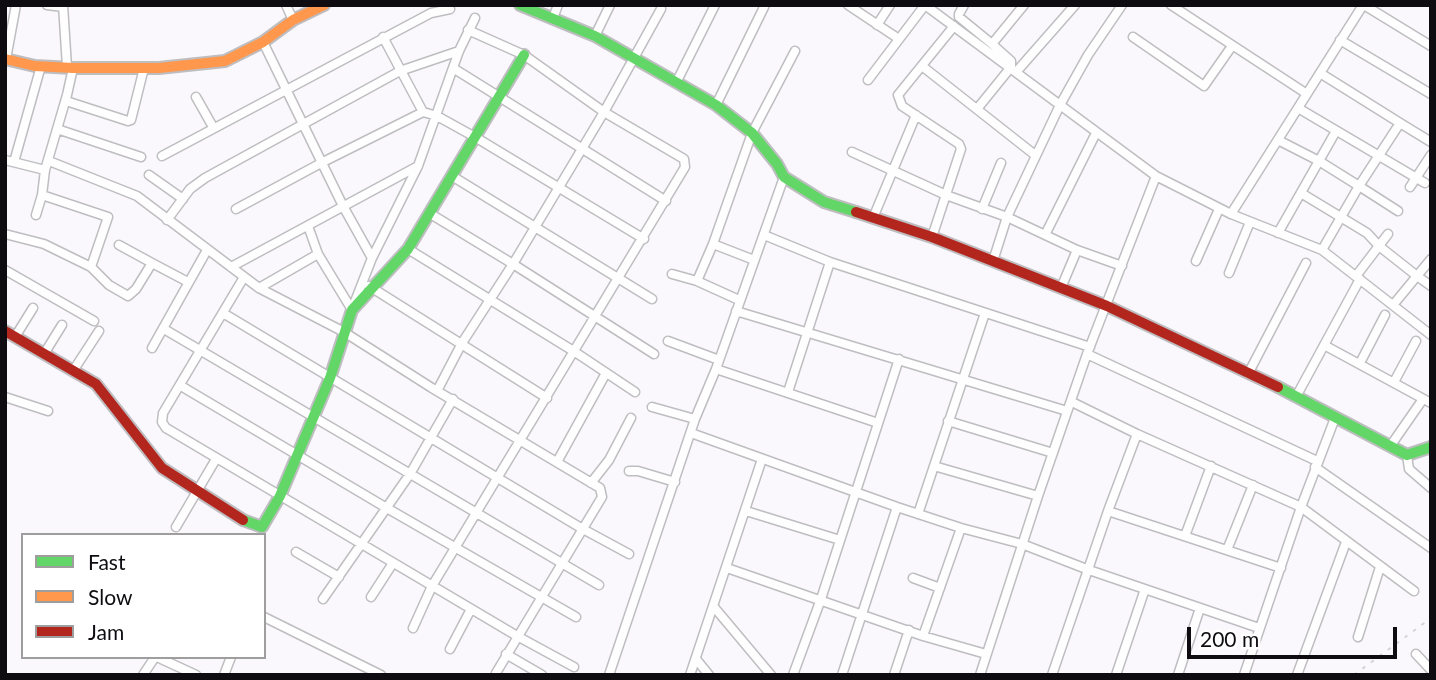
<!DOCTYPE html>
<html>
<head>
<meta charset="utf-8">
<style>
	body { margin:0 }
	#map { position:relative; width:1436px; height:680px; overflow:hidden; background:#faf8fd; font-family:Lato,sans-serif }
	canvas { display:block }
	.frame { position:absolute; inset:0; border:7px solid #0e0c10; pointer-events:none }
	.legend { position:absolute; left:21px; top:533px; width:245px; height:126px; box-sizing:border-box; background:#fff; border:2px solid #9f9e9f; margin:0; padding:9px 12px; list-style:none; font-size:21px; color:#0e0c10 }
	.legend li { display:flex; align-items:center; gap:14px; height:35px }
	.legend b { width:35px; border:2px solid #9f9e9f }
	.scale { position:absolute; left:1187px; top:627px; width:210px; height:32px; box-sizing:border-box; border:4px solid #0e0c10; border-top:0; padding-left:9px; font-size:21px; line-height:24px; white-space:nowrap; color:#0e0c10; -webkit-text-stroke:5px #fff; paint-order:stroke }
</style>
</head>
<body>
<div id="map">
<canvas width="1436" height="680"></canvas>
<div class="frame"></div>
<ul class="legend">
<li><b style="height:9px;background:#63d668"></b>Fast</li>
<li><b style="height:9px;background:#ff974d"></b>Slow</li>
<li><b style="height:9px;background:#b3261e"></b>Jam</li>
</ul>
<div class="scale">200 m</div>
</div>
<script>
const g = document.querySelector('canvas').getContext('2d');
g.lineJoin = 'round';
const toPath = rows => new Path2D(rows.map(r => 'M' + r).join(''));
function stroke(path, color, width, dash) { g.strokeStyle = color; g.lineWidth = width; g.lineCap = dash ? 'butt' : 'round'; g.setLineDash(dash || []); g.stroke(path); }
const street = toPath([
	[47,5,63,7],
	[63,5,67,67],
	[286,5,293,20],
	[848,5,899,39],
	[925,5,1060,105,1088,55,1122,5],
	[964,5,959,14,959,17,992,44],
	[1171,5,1307,94],
	[1364,5,1431,46],
	[553,18,558,5],
	[877,25,890,5],
	[595,36,610,5],
	[383,37,423,112],
	[1133,37,1204,86,1232,46],
	[1340,40,1431,94],
	[263,42,343,206,372,258],
	[6,59,16,5],
	[922,66,1035,155],
	[453,68,666,201],
	[1017,71,1075,5],
	[1320,73,1400,123],
	[868,80,925,5],
	[677,81,715,5],
	[196,97,213,127],
	[66,101,128,121,131,120,144,68],
	[716,105,765,5],
	[1298,108,1425,183],
	[977,109,1011,67,1011,61,992,44,1024,5],
	[57,129,141,157],
	[1278,140,1319,161,1359,186,1322,250],
	[852,152,946,195,1007,217,1077,250,1061,288],
	[162,156,431,13,450,9],
	[5,160,45,170],
	[49,161,137,196,259,288,344,332,432,388,600,488,602,497,496,673],
	[14,162,41,66],
	[149,175,183,199],
	[452,176,652,299],
	[1410,187,1431,155],
	[1301,193,1367,233,1379,246,1417,276,1431,259],
	[42,195,108,217,91,267],
	[236,209,323,162,423,112,437,116,475,137,644,239],
	[982,209,1001,163],
	[1398,211,1359,186,1400,123,1431,142],
	[429,213,513,264,654,354],
	[1231,214,1363,5],
	[36,215,42,195,45,170,67,95,73,68],
	[873,218,916,115],
	[167,220,190,189,205,178,400,71,459,51],
	[308,226,318,254,352,310],
	[1278,233,1336,131],
	[5,234,44,244,91,267,109,285,128,296,136,289,152,263,188,282],
	[764,235,830,262,1090,347],
	[1045,235,1096,133],
	[932,237,961,149,959,144,902,106,898,95,954,26],
	[713,244,754,260],
	[119,245,152,263],
	[408,249,575,352,635,392],
	[1077,250,1122,266],
	[993,261,1007,217,1060,105,1156,176,1231,214,1322,250,1431,335],
	[1196,261,1219,209],
	[231,267,418,166],
	[5,270,94,321],
	[1229,273,1250,222],
	[672,274,697,281,739,300],
	[1356,276,1388,234],
	[244,277,163,413,162,422,166,428,517,636,574,667],
	[697,281,713,244,752,133,795,51],
	[369,286,547,398],
	[259,288,318,254],
	[354,304,372,258,418,166,459,51,475,18],
	[1393,305,1417,276,1431,286],
	[736,311,1067,411],
	[223,313,581,528,629,554],
	[164,329,599,585],
	[15,337,33,308],
	[668,341,719,360],
	[1324,345,1431,403],
	[152,348,207,250],
	[44,354,62,325],
	[1087,354,1317,461],
	[1360,363,1385,315],
	[716,369,878,423],
	[73,371,99,331],
	[1248,374,1306,263],
	[1394,382,1416,341],
	[181,386,385,507,576,617],
	[437,391,462,343,513,264,604,112,661,9],
	[788,392,830,262],
	[1297,395,1360,279],
	[5,397,48,411],
	[1072,402,1137,434,1301,507,1414,591],
	[652,407,695,419],
	[948,421,1053,453],
	[691,433,897,507,961,528,1022,544,1089,570,1259,628],
	[1391,445,1423,399],
	[1407,455,1409,469,1431,488],
	[557,462,606,373],
	[934,466,1038,496],
	[1315,467,1431,548],
	[629,471,638,471,675,482],
	[591,483,609,460,631,418],
	[746,511,840,540],
	[1108,511,1281,568],
	[918,514,985,313],
	[176,527,216,459],
	[1185,536,1211,466],
	[1227,550,1253,485],
	[296,552,339,577],
	[727,568,923,636,986,654],
	[913,578,940,588],
	[371,597,393,563],
	[323,599,410,474,453,399],
	[714,607,771,675],
	[264,617,381,675],
	[413,628,432,586,685,167,684,159,604,112,524,55,468,30],
	[923,636,961,528],
	[1358,637,1380,567],
	[450,649,471,609],
	[506,654,542,675],
	[1416,654,1431,670],
	[157,657,196,675],
	[696,659,709,675],
	[143,675,155,657],
	[224,675,231,657],
	[609,675,695,419,716,369,784,177],
	[690,675,762,459],
	[793,675,821,599,899,359],
	[842,675,897,507],
	[894,675,909,630],
	[980,675,1038,496,1087,354,1156,176],
	[1052,675,1108,511,1137,434],
	[1116,675,1145,589],
	[1178,675,1200,608],
	[1244,675,1301,507,1335,418],
	[1297,675,1346,542]
]);
const fast = toPath([
	[520,5,595,36,716,105,752,133,777,164,784,177,824,202,856,212],
	[1278,387,1407,455,1431,447],
	[243,520,262,527,280,496,330,378,352,310,408,249,524,55]
]);
const slow = toPath([
	[5,59,35,66,73,68,159,68,225,61,263,42,293,20,324,5]
]);
const jam = toPath([
	[856,212,932,237,1107,306,1278,387],
	[5,331,96,384,162,468,243,520]
]);
const rail = toPath([
	[1354,675,1431,618]
]);
stroke(street, '#bebdc0', 11);
stroke(fast, '#bebdc0', 14);
stroke(slow, '#bebdc0', 14);
stroke(jam, '#bebdc0', 14);
stroke(street, '#fefeff', 8);
stroke(fast, '#63d668', 10);
stroke(slow, '#ff974d', 10);
stroke(jam, '#b3261e', 10);
stroke(rail, '#d3d3d3', 2, [3.5, 7]);
</script>
</body>
</html>
